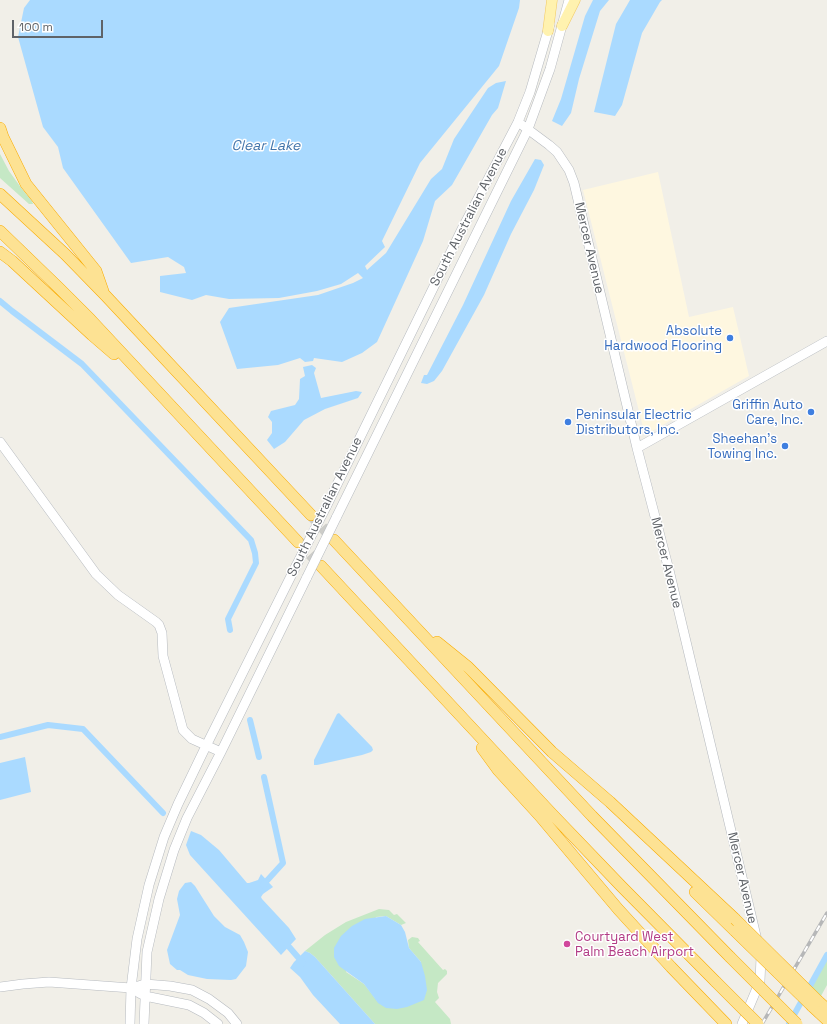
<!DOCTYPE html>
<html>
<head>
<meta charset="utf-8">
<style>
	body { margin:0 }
	#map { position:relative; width:827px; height:1024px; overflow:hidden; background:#f1efe8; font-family:"Space Grotesk",sans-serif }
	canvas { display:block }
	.scale { position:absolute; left:12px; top:20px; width:91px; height:18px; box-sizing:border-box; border:2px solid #5f6368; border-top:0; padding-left:5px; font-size:12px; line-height:14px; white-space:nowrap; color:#5f6368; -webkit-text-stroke:3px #fff; paint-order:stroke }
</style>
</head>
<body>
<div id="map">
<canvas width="827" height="1024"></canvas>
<div class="scale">100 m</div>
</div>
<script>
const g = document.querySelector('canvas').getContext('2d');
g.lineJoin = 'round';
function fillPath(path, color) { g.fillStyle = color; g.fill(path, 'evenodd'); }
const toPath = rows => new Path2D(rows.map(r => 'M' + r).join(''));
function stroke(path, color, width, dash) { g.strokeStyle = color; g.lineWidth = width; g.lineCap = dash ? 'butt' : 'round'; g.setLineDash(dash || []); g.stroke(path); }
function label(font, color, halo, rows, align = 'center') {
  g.font = font + ' "Space Grotesk",sans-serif'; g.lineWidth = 3; g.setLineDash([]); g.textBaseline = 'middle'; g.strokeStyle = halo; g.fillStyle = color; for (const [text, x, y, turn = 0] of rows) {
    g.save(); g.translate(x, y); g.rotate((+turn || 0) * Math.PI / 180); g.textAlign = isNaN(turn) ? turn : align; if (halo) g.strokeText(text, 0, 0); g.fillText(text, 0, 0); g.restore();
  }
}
const commercial = toPath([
	[658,172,689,317,733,307,749,376,645,435,583,190]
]);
const green = toPath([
	[0,154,9,171,22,189,32,201,33,204,29,204,0,178],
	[379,909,389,910,394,915,397,914,406,923,401,925,386,916,376,917,346,972,364,984,379,1003,421,962,409,948,408,940,412,937,418,938,420,941,418,942,443,970,445,969,447,971,447,974,438,983,437,992,439,998,435,1002,450,1019,451,1024,375,1024,315,957,310,953,305,951,325,935,346,922],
	[827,960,827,985,821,996,811,987]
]);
const water = toPath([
	[30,0,520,0,519,8,499,66,420,163,382,241,385,247,365,266,367,270,386,253,431,179,442,169,454,139,488,88,496,83,506,81,498,108,492,115,452,185,435,201,423,241,377,342,362,353,342,362,314,358,313,361,305,362,300,358,278,365,237,369,220,322,229,308,318,295,353,283,363,278,358,273,341,284,317,291,279,298,229,299,206,295,192,300,160,292,160,276,186,273,184,267,168,257,131,263,63,168,58,147,43,127,18,37,24,8],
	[593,0,609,0,600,11,579,79,571,113,562,126,552,121,561,99,585,16],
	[630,0,662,0,660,2,642,33,622,105,615,116,594,112,616,24],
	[535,159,541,160,544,165,534,190,511,234,484,295,442,371,434,381,427,384,421,383,424,375,427,375,463,305,511,201],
	[312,365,316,368,314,373,321,398,356,391,362,392,358,398,325,409,304,420,285,442,274,449,267,440,272,433,272,422,268,417,271,411,295,405,299,399,300,379,305,376,303,367],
	[339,713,372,747,373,750,371,752,362,755,317,765,314,765,314,760,337,714],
	[25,757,31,792,0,800,0,763],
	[191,831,201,835,219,850,247,883,249,883,258,880,261,874,273,887,263,894,261,897,262,899,289,928,296,939,281,955,190,855,186,845],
	[191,882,195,886,214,916,225,927,240,935,244,942,248,952,246,966,236,979,231,980,207,979,188,975,180,970,177,970,170,964,167,950,180,915,177,899,179,891,185,883],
	[386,916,401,925,405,932,409,948,421,962,425,976,427,990,424,1000,407,1007,397,1009,386,1008,378,1003,364,984,339,966,334,957,334,948,341,936,352,926,365,919],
	[305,951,310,953,315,957,375,1024,340,1024,313,995,300,977,290,968,294,962]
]);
const canal = toPath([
	[0,301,12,311,82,364,251,540,255,553,256,563,228,619,230,630],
	[250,720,259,757],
	[0,737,48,725,83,729,163,813],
	[263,885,283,863,264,777],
	[284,941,303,963],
	[789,1024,827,955]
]);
const highwayTunnel = toPath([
	[311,515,334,540],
	[299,542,321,566]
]);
const secondary = toPath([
	[518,122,549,145,557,152,569,170,574,183,637,448,669,570,761,957,760,981,742,1024],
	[0,442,96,574,118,595,156,622,159,625,162,633,163,656,183,730,192,739,221,752],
	[637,448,827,341],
	[326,507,463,227,518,122,530,92,550,24],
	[336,518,528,129,550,69,569,0],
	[0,987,23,984,49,982,131,988,145,984,170,986,192,990,209,999,228,1013,237,1024],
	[139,993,145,996,189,1005,204,1013,218,1024],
	[130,1024,131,988,137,939,149,885,164,837,178,804,206,746,296,566],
	[144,1024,147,952,159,899,174,850,187,818,221,752,307,577]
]);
const primary = toPath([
	[562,26,575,0],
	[548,31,552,0]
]);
const highway = toPath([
	[0,128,3,137,26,184,96,271,103,291],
	[0,194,65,254,105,295,311,515],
	[0,231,58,287,90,319,298,542],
	[0,252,12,261,92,335,114,354],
	[334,540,592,816,730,957],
	[321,566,552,814,622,887,716,982],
	[437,642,468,667,552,752,610,802,735,919],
	[482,748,498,770,539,815,618,909,671,967,726,1024],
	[695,892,735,931],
	[818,1001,827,1009],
	[812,1006,827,1020]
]);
const rail = toPath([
	[762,1024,827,913]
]);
const secondaryBridge = toPath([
	[296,566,326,507],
	[307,577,336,518]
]);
const highwayBridge = toPath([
	[735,919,818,1001],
	[735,931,812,1006],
	[730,957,797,1024],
	[716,982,758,1024]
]);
const markers = [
	[730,338,4,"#3f7fe0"],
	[811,412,4,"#3f7fe0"],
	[568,422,4,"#3f7fe0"],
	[785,446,4,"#3f7fe0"],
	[567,944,4,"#d1479c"]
];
const streetNames = [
	["South Australian Avenue",469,217,-63],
	["Mercer Avenue",589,248,77],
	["South Australian Avenue",325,507,-64],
	["Mercer Avenue",666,563,76],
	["Mercer Avenue",742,878,77]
];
const shopNames = [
	["Absolute",722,331],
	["Hardwood Flooring",722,346],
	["Griffin Auto",803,405],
	["Care, Inc.",803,420],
	["Peninsular Electric",576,415,"left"],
	["Distributors, Inc.",576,430,"left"],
	["Sheehan's",777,439],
	["Towing Inc.",777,454]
];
const hotelNames = [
	["Courtyard West",575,937],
	["Palm Beach Airport",575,952]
];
const waterNames = [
	["Clear Lake",266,146]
];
fillPath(commercial, '#fef7e0');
fillPath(green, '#c5e8c5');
fillPath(water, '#aadaff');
stroke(canal, '#aadaff', 6);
stroke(highwayTunnel, '#ccccc8', 11, [11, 5.5]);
stroke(secondary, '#b6babf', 10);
stroke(primary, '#f2c960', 11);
stroke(highway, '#f9ab00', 12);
stroke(secondary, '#fff', 9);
stroke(primary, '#fff2af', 10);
stroke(highway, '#fde293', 11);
stroke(rail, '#b6b7b8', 3.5);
stroke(rail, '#fff', 2, [6]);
stroke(secondaryBridge, '#b6babf', 10, []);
stroke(highwayBridge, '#f9ab00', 12, []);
stroke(secondaryBridge, '#fff', 9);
stroke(highwayBridge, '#fde293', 11);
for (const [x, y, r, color] of markers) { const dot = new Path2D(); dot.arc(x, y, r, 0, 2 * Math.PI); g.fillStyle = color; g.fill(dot); stroke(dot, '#fff', 1.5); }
label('13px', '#5f6368', '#fff', streetNames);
label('13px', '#366cbe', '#fff', shopNames, 'right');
label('13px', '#b23c85', '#fff', hotelNames, 'left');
label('italic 14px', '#4174aa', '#fff', waterNames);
</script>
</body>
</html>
